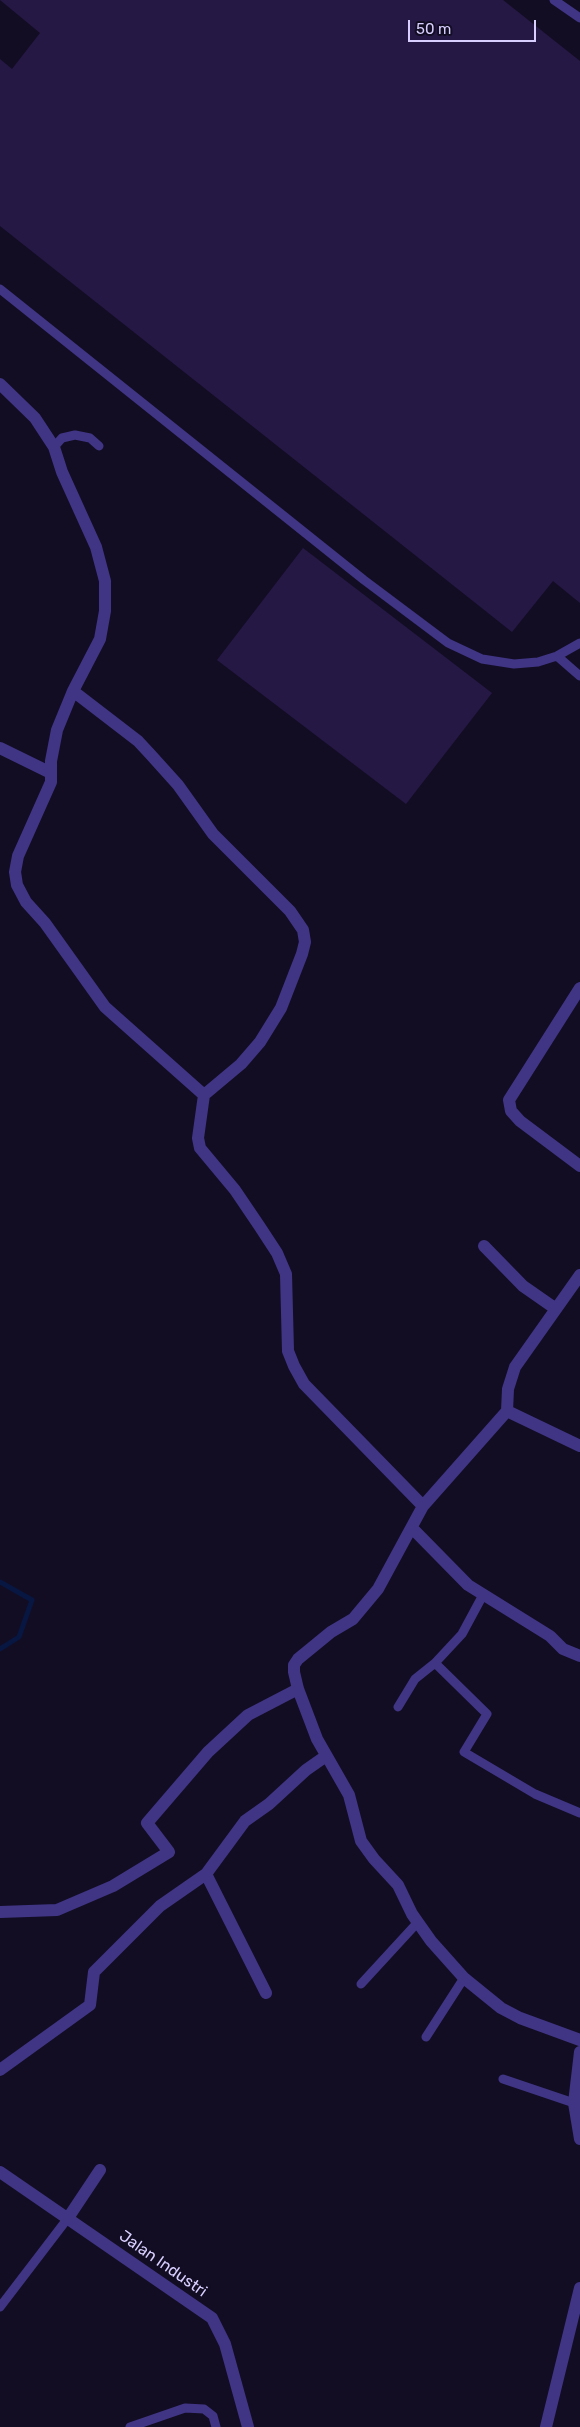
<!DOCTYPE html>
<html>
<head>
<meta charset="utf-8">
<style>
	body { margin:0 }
	#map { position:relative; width:580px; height:2427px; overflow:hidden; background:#130d24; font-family:Rubik,sans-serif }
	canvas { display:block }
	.scale { position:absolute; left:408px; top:20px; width:128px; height:22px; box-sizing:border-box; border:2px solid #d9cfff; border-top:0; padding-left:6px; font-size:15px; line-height:18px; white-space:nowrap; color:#d9cfff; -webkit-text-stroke:4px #130d24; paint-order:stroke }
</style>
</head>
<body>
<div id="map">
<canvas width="580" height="2427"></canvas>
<div class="scale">50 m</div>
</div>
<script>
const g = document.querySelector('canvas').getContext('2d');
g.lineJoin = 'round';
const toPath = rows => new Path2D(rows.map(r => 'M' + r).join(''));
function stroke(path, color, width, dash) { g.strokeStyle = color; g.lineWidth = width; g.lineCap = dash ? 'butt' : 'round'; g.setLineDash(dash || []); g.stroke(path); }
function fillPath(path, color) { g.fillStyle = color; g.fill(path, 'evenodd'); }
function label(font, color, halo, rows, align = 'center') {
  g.font = font + ' Rubik,sans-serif'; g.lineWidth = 5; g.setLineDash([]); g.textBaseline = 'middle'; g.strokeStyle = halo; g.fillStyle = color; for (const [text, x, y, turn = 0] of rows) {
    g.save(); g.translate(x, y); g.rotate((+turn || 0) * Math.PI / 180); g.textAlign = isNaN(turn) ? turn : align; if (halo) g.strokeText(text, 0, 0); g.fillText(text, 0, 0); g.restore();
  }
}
const stream = toPath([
	[0,1582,32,1600,19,1637,0,1649]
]);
const building = toPath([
	[0,0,503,0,580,61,580,603,553,581,512,632,0,226,0,59,12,69,40,33],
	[303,548,492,693,406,804,217,660]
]);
const lane = toPath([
	[554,0,580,18],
	[0,289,364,580,448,643,482,659,514,664,538,662,557,656,580,643],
	[54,447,62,438,75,435,90,438,99,446],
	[557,656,580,676],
	[435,1663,487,1714,464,1752,535,1794,580,1813],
	[398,1707,415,1679,435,1663,462,1634,483,1595],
	[361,1984,418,1922],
	[426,2037,464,1978],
	[503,2079,574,2103],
	[0,2307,68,2218],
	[130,2427,185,2408,204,2409,213,2416,216,2427]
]);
const street = toPath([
	[0,384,35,418,54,447,62,472,96,547,105,581,105,611,100,639,73,691,57,730,51,761,51,782,18,856,15,872,17,885,26,902,45,923,105,1007,204,1095,198,1138,200,1148,235,1190,260,1227,277,1253,286,1274,288,1351,294,1366,304,1384,423,1506],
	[73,691,138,741,151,755,178,785,213,834,290,911,303,930,305,942,302,954,281,1008,260,1042,241,1064,204,1095],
	[0,748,51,773],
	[580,988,509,1100,511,1111,520,1121,580,1166],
	[484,1246,523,1286,556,1309],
	[507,1411,508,1389,515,1367,580,1275],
	[580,1446,507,1411,423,1506,378,1589,353,1619,331,1632,298,1659,294,1665,294,1672,298,1689,317,1739,349,1795,361,1841,374,1859,398,1885,412,1914,431,1941,464,1978,501,2008,520,2018,580,2040],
	[412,1528,468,1585,550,1636,563,1649,580,1656],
	[206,1874,245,1821,269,1804,306,1770,326,1756],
	[0,1912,57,1910,113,1886,169,1852,147,1823,208,1752,248,1715,298,1689],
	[580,2052,574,2103,580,2139],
	[0,2070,90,2005,94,1972,160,1906,206,1874,266,1993],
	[0,2172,212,2318,225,2344,248,2427],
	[68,2218,100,2170],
	[546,2427,580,2288]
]);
const streetNames = [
	["Jalan Industri",163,2264,35]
];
stroke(stream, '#071742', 5);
fillPath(building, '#251845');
stroke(lane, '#403585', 9);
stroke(street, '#403585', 12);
label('16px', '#d9cfff', '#130d24', streetNames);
</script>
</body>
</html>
